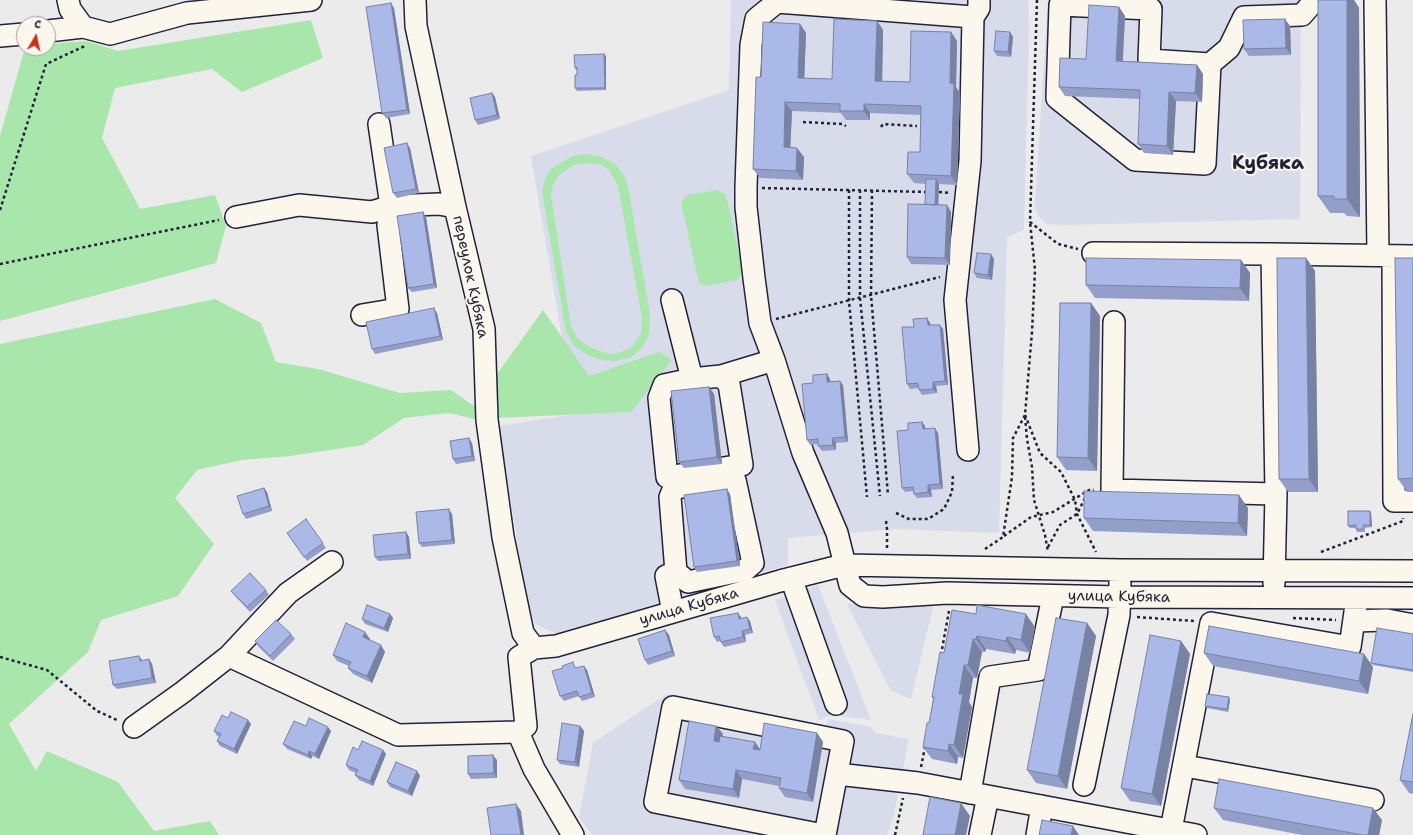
<!DOCTYPE html>
<html>
<head>
<meta charset="utf-8">
<style>
	body { margin:0 }
	#map { position:relative; width:1413px; height:835px; overflow:hidden; background:#ebebeb; font-family:"Shantell Sans",sans-serif }
	canvas { display:block }
	.north { position:absolute; left:16px; top:16px; width:40px; height:40px; box-sizing:border-box; background:#fbf7ec; border:1px solid #a4a2a5; border-radius:50%; rotate:9deg; font-size:11px; font-weight:700; line-height:16px; text-align:center; color:#22223b }
	.north::after { content:''; display:block; margin:auto; width:14px; height:18px; background:#c8321e; clip-path:polygon(50% 0,100% 100%,50% 72%,0 100%) }
</style>
</head>
<body>
<div id="map">
<canvas width="1413" height="835"></canvas>
<div class="north">С</div>
</div>
<script>
const g = document.querySelector('canvas').getContext('2d');
g.lineJoin = 'round';
function fillPath(path, color) { g.fillStyle = color; g.fill(path, 'evenodd'); }
const toPath = rows => new Path2D(rows.map(r => 'M' + r).join(''));
function stroke(path, color, width, dash) { g.strokeStyle = color; g.lineWidth = width; g.lineCap = dash ? 'butt' : 'round'; g.setLineDash(dash || []); g.stroke(path); }
function label(font, color, halo, rows, align = 'center') {
  g.font = font + ' "Shantell Sans",sans-serif'; g.lineWidth = 4; g.setLineDash([]); g.textBaseline = 'middle'; g.strokeStyle = halo; g.fillStyle = color; for (const [text, x, y, turn = 0] of rows) {
    g.save(); g.translate(x, y); g.rotate((+turn || 0) * Math.PI / 180); g.textAlign = isNaN(turn) ? turn : align; if (halo) g.strokeText(text, 0, 0); g.fillText(text, 0, 0); g.restore();
  }
}
const built = toPath([
	[731,0,1028,0,1029,30,1024,230,1007,237,999,533,895,529,788,538,788,565,557,634,535,624,527,602,499,426,575,414,531,156,729,90],
	[1048,0,1301,0,1300,219,1065,225,1046,224,1036,212,1035,201],
	[818,585,871,720,832,715,819,720,775,600],
	[934,603,911,699,891,691,847,604,891,606],
	[667,694,827,726,828,719,871,727,876,733,909,739,894,814,887,835,592,835,579,817,593,743]
]);
const green = toPath([
	[311,20,323,58,242,92,212,69,115,88,102,138,140,209,215,195,226,226,216,263,0,321,0,136,25,48,48,48,48,44,86,41,118,51],
	[585,154,600,156,615,164,624,175,628,186,650,315,649,334,642,348,630,358,615,361,601,360,588,355,574,346,566,332,542,192,545,179,552,168,573,156],
	[586,163,600,164,609,170,618,186,642,318,641,334,631,348,616,354,605,353,590,347,578,339,571,326,551,195,553,185,559,175,567,169,575,165],
	[718,190,726,195,743,271,737,280,706,286,699,283,681,203,686,195],
	[215,299,261,323,276,362,318,369,400,393,451,390,474,406,543,310,589,376,659,352,672,360,631,412,474,419,449,413,404,418,363,445,290,456,242,460,197,470,175,498,214,544,178,596,101,620,88,652,9,724,36,771,47,751,118,782,154,831,210,821,219,835,0,835,0,344]
]);
const path = toPath([
	[1037,0,1030,222,1058,244,1078,249],
	[803,122,842,124,846,126],
	[881,127,883,124,917,126],
	[762,188,927,192],
	[849,190,849,301,867,497],
	[860,190,860,298,880,496],
	[872,190,871,295,888,495],
	[939,192,950,193],
	[0,210,46,64,85,46],
	[0,264,219,220],
	[776,319,940,277],
	[1025,415,1040,453,1061,472,1075,500,1077,514,1096,552],
	[1025,417,1027,439,1032,467,1034,500,1045,535,1048,552],
	[896,513,909,519,928,519,944,509,952,492,953,474],
	[886,521,887,529,887,549],
	[1004,536,1031,517,1053,512,1089,490,1094,490],
	[1048,547,1060,525,1077,514,1085,498],
	[985,549,1003,537,1012,477,1013,438,1025,415,1032,332,1035,270,1030,222],
	[1321,552,1403,521,1403,518],
	[1137,617,1194,621],
	[1293,618,1336,620],
	[941,655,949,611],
	[0,657,47,670,97,711,119,721],
	[921,767,925,747],
	[895,835,903,798]
]);
const minor = toPath([
	[68,0,70,9,83,27,110,34,187,13,311,0],
	[415,0,416,26,455,207,484,329,487,420,503,537,523,633,534,648],
	[1375,0,1378,255],
	[973,17,979,8,979,0],
	[48,31,83,27],
	[0,36,24,34],
	[1210,64,1205,164,1135,160,1057,98,1060,5,1151,9,1149,60,1210,64,1229,48,1244,17,1302,15,1315,0],
	[236,217,299,205,372,212,391,206,439,204,455,207],
	[1093,253,1272,254,1276,494,1274,584],
	[1272,254,1413,256],
	[1393,256,1394,501,1413,501],
	[672,300,692,379,721,376,774,360],
	[362,315,398,309,388,225,391,206,379,124],
	[1114,322,1112,490,1276,494],
	[692,379,664,385,659,398,667,477,742,465,729,384,721,376],
	[968,450,955,300,970,161,973,17,777,2,756,19,751,45,746,187,746,207,754,278,760,323,774,360,803,453,837,533,850,585,864,596,883,597,947,593,1119,597,1413,598],
	[735,480,753,563,745,570,688,582,676,572,670,497,674,488,735,480],
	[332,562,288,593,229,656,398,735,518,732],
	[791,578,836,704],
	[673,612,666,576,676,572],
	[1354,621,1387,620,1413,625],
	[134,727,183,692,229,656],
	[1185,766,1373,800],
	[837,774,918,783,1196,835],
	[1084,785,1119,615,1120,583],
	[970,793,990,677,1038,670,1053,596],
	[1171,830,1211,623,1350,647,1357,598],
	[573,835,534,769,518,732,526,726,519,657,534,648,556,646,780,581,844,565,1121,570,1413,571],
	[823,835,655,802,673,707,843,741,825,835],
	[980,835,988,796],
	[1037,835,1042,806]
]);
const wall = toPath([
	[1318,0,1354,0,1359,8,1360,217,1347,216,1344,213,1330,213,1318,196],
	[1119,7,1125,16,1123,61,1197,65,1203,74,1202,102,1176,101,1173,155,1144,153,1138,144,1140,99,1065,96,1059,87,1086,59],
	[394,8,410,114,386,118,382,113],
	[877,21,883,30,882,81,910,82,951,32,957,41,956,87,960,93,957,185,939,184,938,205,947,205,951,212,950,265,911,264,907,257,925,204,926,184,914,183,907,174,920,152,921,115,870,113,870,120,846,120,841,113,792,111,790,148,804,157,803,180,760,178,753,169,761,77,800,24,806,33,804,79,832,79],
	[1290,26,1291,55,1249,56,1244,49],
	[1010,32,1013,37,1011,57,997,56,994,51],
	[606,56,606,90,577,91,575,88,577,75,577,70,576,70,575,68],
	[492,93,495,97,500,119,478,125,475,120],
	[410,148,419,193,397,198,393,193],
	[423,212,426,217,437,288,412,292,408,288],
	[1306,258,1315,271,1318,492,1288,492,1279,479],
	[1413,258,1413,492,1407,492,1398,479],
	[994,259,992,280,977,278,974,273],
	[1241,260,1250,273,1249,301,1095,298,1086,285],
	[1091,303,1100,316,1097,471,1066,470,1057,457],
	[437,313,443,340,375,354,372,349],
	[930,323,931,325,943,329,948,385,936,386,937,393,922,395,919,390,919,388,910,389,907,384,914,327],
	[827,374,830,379,830,382,843,385,848,442,836,443,836,450,822,451,818,446,818,444,810,445,807,440,813,383],
	[709,387,714,394,722,464,684,468,679,462],
	[922,422,925,426,925,429,938,433,943,489,931,490,932,497,917,498,914,494,913,491,905,492,902,488,908,430],
	[472,443,475,461,456,464,453,459],
	[264,488,267,492,272,511,246,519,243,514],
	[730,494,740,566,697,572,694,567],
	[1248,508,1247,536,1093,531,1084,518],
	[1370,511,1371,513,1372,527,1365,528,1365,532,1357,532,1356,529,1356,528,1350,528,1348,526],
	[452,514,455,544,422,547,419,543],
	[306,519,326,548,307,561,287,533],
	[406,532,409,537,411,559,378,561,375,557],
	[266,590,269,595,250,612,234,595,231,591],
	[952,610,1035,627,1030,653,1016,650,1015,654,986,649,985,652,982,652,977,678,973,678,969,702,972,707,963,758,958,757,957,764,932,759,923,747,929,723,933,699,932,697,944,653],
	[390,614,393,618,388,632,365,624,362,619],
	[741,617,741,618,750,621,753,633,745,635,746,642,724,647,720,641,717,642,714,637],
	[1087,623,1096,636,1067,789,1036,783,1027,770],
	[665,630,669,635,675,656,648,665,645,660],
	[291,634,295,639,273,661,258,646,255,641],
	[1413,634,1413,672,1373,665,1371,663],
	[370,639,370,640,385,652,372,683,353,674,348,668,349,666,337,661,333,655],
	[1181,641,1190,654,1161,806,1130,801,1121,788],
	[1204,653,1364,654,1373,667,1368,694,1213,666],
	[149,659,152,664,156,683,117,689,113,685,142,661],
	[584,666,587,670,595,697,582,701,579,696,564,701,560,696,576,667,576,668],
	[1229,697,1230,700,1228,712,1207,708,1205,706],
	[1413,714,1413,794,1409,793,1400,780],
	[228,718,251,724,237,754,220,746,217,741,220,737,217,736,214,731],
	[306,726,331,731,319,759,312,756,311,759,287,749,283,744],
	[580,726,584,731,579,767,560,764,557,760],
	[716,726,723,734,722,736,755,742,760,749,817,733,823,742,813,802,785,797,779,788,779,786,742,779,739,798,685,789,679,780],
	[358,750,383,750,386,754,373,786,359,780,355,775,356,773,349,770,346,765],
	[497,760,497,778,471,779,468,774],
	[417,771,420,776,412,796,390,787,387,782],
	[1214,808,1382,820,1379,835,1302,835,1223,820]
]);
const shadedWall = toPath([
	[1347,0,1354,0,1359,8,1360,217,1347,199],
	[391,3,394,8,410,114,407,110],
	[1119,7,1125,16,1122,70,1116,61],
	[1285,19,1290,26,1291,55,1286,48],
	[877,21,883,30,882,90,875,81],
	[800,24,806,33,804,87,798,78],
	[951,32,957,41,956,87,960,93,957,185,951,176,950,83],
	[1010,32,1013,37,1011,57,1008,52],
	[604,54,606,56,606,90,605,88],
	[1197,65,1203,74,1202,102,1195,93],
	[1169,92,1176,101,1173,155,1167,146],
	[492,93,495,97,500,119,497,115],
	[785,102,792,111,790,156,784,147],
	[864,104,870,113,870,120,864,111],
	[407,143,410,148,419,193,416,189],
	[797,148,804,157,803,180,796,171],
	[936,179,939,184,938,212,935,207],
	[947,205,951,212,950,265,945,258],
	[423,212,426,217,437,288,434,284],
	[991,254,994,259,992,280,988,275],
	[1306,258,1315,271,1318,492,1309,479],
	[1241,260,1250,273,1249,301,1240,288],
	[1091,303,1100,316,1097,471,1088,458],
	[434,308,437,313,443,340,440,336],
	[927,318,930,323,931,330,928,325],
	[940,325,943,329,948,385,945,381],
	[827,374,830,379,831,387,827,382],
	[840,381,843,385,848,442,845,437],
	[933,382,936,386,937,393,933,389],
	[709,387,714,394,722,464,717,457],
	[922,422,925,426,926,434,923,429],
	[935,428,938,433,943,489,940,484],
	[469,438,472,443,475,461,472,456],
	[832,438,836,443,836,450,833,445],
	[928,485,931,490,932,497,928,492],
	[264,488,267,492,272,511,269,506],
	[727,489,730,494,740,566,737,561],
	[1239,495,1248,508,1247,536,1238,523],
	[449,509,452,514,455,544,452,540],
	[1370,511,1371,513,1372,527,1370,525],
	[406,532,409,537,411,559,408,554],
	[738,613,741,617,742,623,739,619],
	[390,614,393,618,388,632,384,628],
	[1026,614,1035,627,1030,653,1021,640],
	[747,617,750,621,753,633,750,629],
	[1087,623,1096,636,1067,789,1058,776],
	[665,630,669,635,675,656,672,651],
	[742,631,745,635,746,642,743,637],
	[365,632,370,639,368,644,363,637],
	[977,636,986,649,985,652,976,639],
	[1007,637,1016,650,1015,654,1006,641],
	[973,639,982,652,977,678,968,665],
	[1181,641,1190,654,1161,806,1152,794],
	[381,645,385,652,372,683,367,676],
	[1364,654,1373,667,1368,694,1359,681],
	[139,656,142,660,143,666,140,661],
	[149,659,152,664,156,683,152,678],
	[964,665,973,678,969,702,972,707,963,758,954,745,959,694],
	[584,666,587,670,595,697,592,693],
	[1229,697,1230,700,1228,712,1227,709],
	[248,720,251,724,237,754,234,749],
	[580,726,584,731,579,767,575,762],
	[716,726,723,734,720,750,714,741],
	[328,727,331,731,319,759,315,754],
	[817,733,823,742,813,802,807,793],
	[755,742,761,751,753,749],
	[949,744,958,757,957,764,948,751],
	[383,750,386,754,373,786,370,781],
	[309,751,312,756,311,759,308,755],
	[493,755,497,760,497,778,494,773],
	[736,770,742,779,739,798,733,789],
	[417,771,420,776,412,796,408,791],
	[961,803,970,816,966,835,955,835],
	[516,804,521,811,524,835,521,835],
	[1373,808,1382,820,1379,835,1368,835],
	[1073,826,1079,835,1071,835]
]);
const building = toPath([
	[1318,0,1347,0,1347,199,1334,199,1334,196,1318,196,1318,0],
	[391,3,407,110,382,113,366,7,391,3],
	[1089,5,1119,7,1116,61,1197,65,1195,93,1169,92,1167,146,1138,144,1140,90,1059,87,1060,58,1086,59,1089,5],
	[834,19,877,21,875,81,910,82,911,31,951,32,950,83,954,84,951,176,907,174,908,152,920,152,921,106,864,104,864,111,840,111,840,104,785,102,784,147,797,148,796,171,753,169,756,77,761,77,763,22,800,24,798,78,832,79,834,19],
	[1285,19,1286,48,1244,49,1243,20,1285,19],
	[996,31,1010,32,1008,52,994,51,996,31],
	[604,54,605,88,575,88,575,75,577,75,577,67,575,68,574,55,604,54],
	[492,93,497,115,475,120,470,98,492,93],
	[407,143,416,189,393,193,384,148,407,143],
	[926,179,936,179,935,205,925,204,926,179],
	[908,204,947,205,945,258,907,257,908,204],
	[423,212,434,284,408,288,397,216,423,212],
	[977,253,991,254,988,275,974,273,977,253],
	[1086,258,1241,260,1240,288,1086,285,1086,258],
	[1277,258,1306,258,1309,479,1279,479,1277,258],
	[1395,258,1413,258,1413,478,1398,479,1395,258],
	[1060,303,1091,303,1088,458,1057,457,1060,303],
	[434,308,440,336,372,349,366,322,434,308],
	[927,318,928,325,940,325,945,381,933,382,933,389,919,390,918,383,907,384,902,327,914,327,913,319,927,318],
	[827,374,827,382,840,381,845,437,832,438,833,445,818,446,818,439,807,440,802,384,813,383,813,375,827,374],
	[709,387,717,457,679,462,671,391,709,387],
	[922,422,923,429,935,428,940,484,928,485,928,492,914,494,913,487,902,488,897,431,908,430,908,423,922,422],
	[469,438,472,456,453,459,450,441,469,438],
	[264,488,269,506,243,514,237,496,264,488],
	[727,489,737,561,694,567,684,495,727,489],
	[1084,491,1239,495,1238,523,1084,518,1084,491],
	[449,509,452,540,419,543,416,512,449,509],
	[1348,511,1370,511,1370,525,1363,525,1363,529,1356,529,1356,525,1348,526,1348,511],
	[306,519,323,543,304,557,287,533,306,519],
	[406,532,408,554,375,557,373,535,406,532],
	[250,573,266,590,247,607,231,591,250,573],
	[367,605,390,614,384,628,362,619,367,605],
	[977,605,1026,614,1021,640,1007,637,1006,641,977,636,976,639,973,639,968,665,964,665,959,694,963,694,954,745,949,744,948,751,923,747,927,723,929,723,934,697,932,697,940,652,944,653,952,610,976,614,977,605],
	[738,613,739,619,747,617,750,629,742,631,743,637,721,642,719,636,714,637,710,618,738,613],
	[1056,618,1087,623,1058,776,1027,770,1056,618],
	[276,620,291,634,270,656,255,641,276,620],
	[346,623,365,632,363,637,381,645,367,676,348,668,351,662,333,655,346,623],
	[1209,626,1364,654,1359,681,1204,653,1209,626],
	[1377,628,1413,634,1413,670,1371,663,1377,628],
	[665,630,672,651,645,660,638,639,665,630],
	[1150,635,1181,641,1152,794,1121,788,1150,635],
	[139,656,140,661,149,659,152,678,113,685,109,661,139,656],
	[573,662,575,668,584,666,592,693,579,697,577,691,560,696,552,671,563,668,562,666,573,662],
	[1207,694,1229,697,1227,709,1205,706,1207,694],
	[231,712,248,720,234,749,217,741,221,734,214,731,222,715,228,718,231,712],
	[1413,714,1413,782,1400,780,1413,714],
	[309,718,328,727,315,754,309,751,308,755,283,744,294,721,306,726,309,718],
	[689,721,716,726,714,741,719,742,720,736,755,742,753,749,760,750,764,723,817,733,807,793,779,788,781,778,736,770,733,789,679,780,689,721],
	[562,723,580,726,575,762,557,760,562,723],
	[362,741,383,750,370,781,355,775,358,770,346,765,353,747,358,750,362,741],
	[493,755,494,773,468,774,468,756,493,755],
	[396,762,417,771,408,791,387,782,396,762],
	[1219,779,1373,808,1368,835,1363,835,1214,808,1219,779],
	[930,797,961,803,955,835,923,835,930,797],
	[516,804,521,835,491,835,487,808,516,804],
	[1042,820,1073,826,1071,835,1039,835,1042,820]
]);
const streetNames = [
	["переулок Кубяка",470,277,78],
	["улица Кубяка",1119,597,1],
	["улица Кубяка",689,607,-16]
];
const districtNames = [
	["Кубяка",1268,164]
];
fillPath(built, '#d8dcea');
fillPath(green, '#a9e6ac');
stroke(minor, '#22223b', 24);
stroke(path, '#22223b', 2.5, [3, 3]);
stroke(minor, '#fbf7ec', 21);
fillPath(wall, '#939fc8');
fillPath(shadedWall, '#7882a3');
fillPath(building, '#abb9e9');
stroke(building, '#7882a3', 1);
label('15px', '#22223b', '#fbf7ec', streetNames);
label('bold 19px', '#22223b', '#fbf7ec', districtNames);
</script>
</body>
</html>
